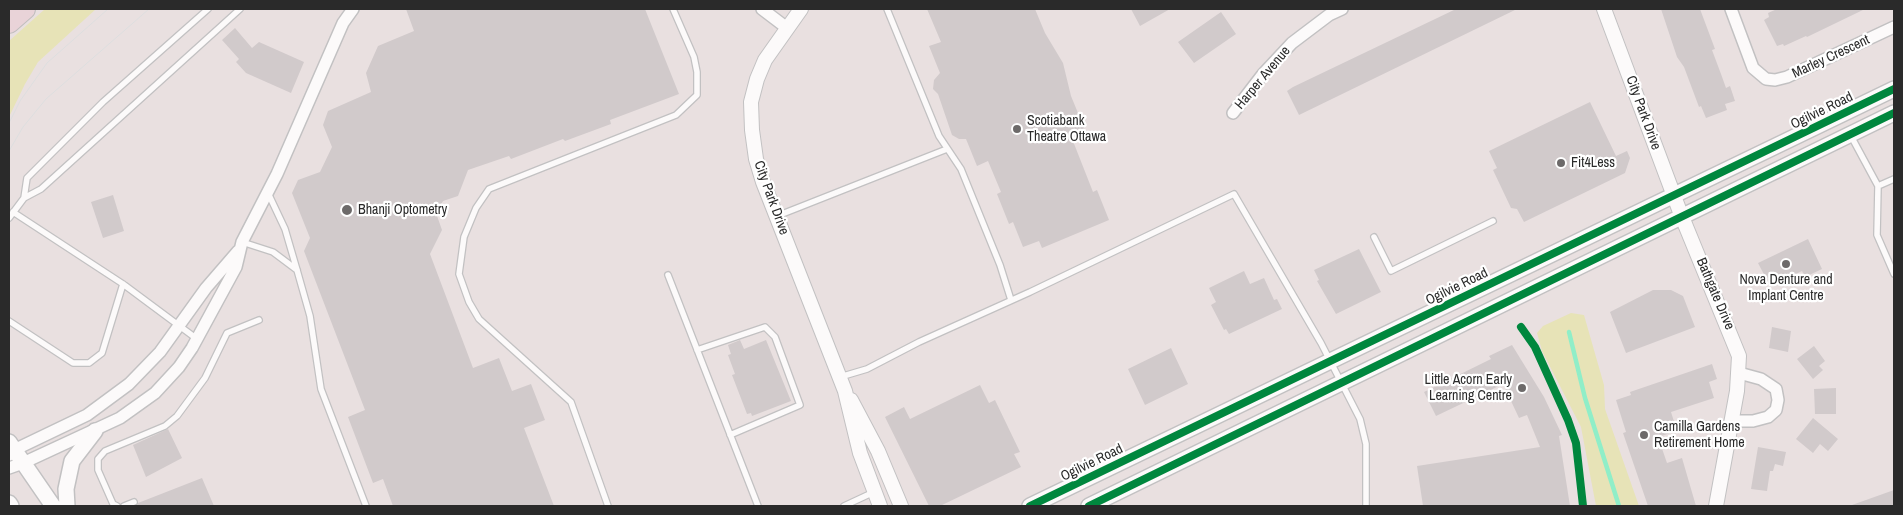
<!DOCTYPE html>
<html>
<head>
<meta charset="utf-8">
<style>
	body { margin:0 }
	#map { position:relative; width:1903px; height:515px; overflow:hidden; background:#e9e0e0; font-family:"Archivo Narrow",sans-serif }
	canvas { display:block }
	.frame { position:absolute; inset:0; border:10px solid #2a2a2a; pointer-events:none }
</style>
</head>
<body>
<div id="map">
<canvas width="1903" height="515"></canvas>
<div class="frame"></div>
</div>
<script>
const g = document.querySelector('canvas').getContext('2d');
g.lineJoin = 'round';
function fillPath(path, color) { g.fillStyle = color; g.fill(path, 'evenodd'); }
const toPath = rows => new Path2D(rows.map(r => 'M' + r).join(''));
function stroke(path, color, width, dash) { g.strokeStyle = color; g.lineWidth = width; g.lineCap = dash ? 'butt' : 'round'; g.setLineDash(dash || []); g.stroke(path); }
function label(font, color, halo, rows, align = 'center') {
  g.font = font + ' "Archivo Narrow",sans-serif'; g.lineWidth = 4.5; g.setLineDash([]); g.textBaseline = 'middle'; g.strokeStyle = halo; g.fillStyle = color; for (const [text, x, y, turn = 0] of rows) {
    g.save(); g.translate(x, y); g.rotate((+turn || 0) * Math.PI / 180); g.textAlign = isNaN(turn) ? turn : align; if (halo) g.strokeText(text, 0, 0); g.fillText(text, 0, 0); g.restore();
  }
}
const green = toPath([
	[45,9,96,9,38,62,25,84,9,117,9,41],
	[1571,313,1584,315,1604,385,1605,409,1639,506,1596,506,1581,427,1542,351,1537,333,1543,326]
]);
const stream = toPath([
	[1569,332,1585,398,1619,506]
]);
const building = toPath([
	[406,9,645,9,679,94,610,120,611,124,565,141,563,139,511,159,509,156,468,170,458,196,443,201,436,213,442,230,430,254,473,368,499,358,512,391,531,384,545,420,524,428,554,506,393,506,383,479,373,483,348,417,365,410,304,251,310,238,292,193,298,180,320,172,332,147,323,125,328,111,371,92,366,73,378,46,414,31],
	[927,9,1035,9,1045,33,1063,63,1071,96,1085,130,1071,136,1093,192,1097,190,1109,220,1042,248,1039,241,1023,247,1013,222,1009,224,997,194,1001,192,988,161,977,166,966,139,959,139,952,135,938,94,933,89,934,80,940,73,929,46,941,42],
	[1131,9,1170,9,1140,26],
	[1456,9,1517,9,1299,115,1287,91,1293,87],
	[1661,9,1700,9,1715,49,1712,50,1721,74,1726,88,1730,86,1735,101,1725,104,1727,110,1706,118,1701,106,1699,107,1684,67,1677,57],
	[1777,9,1865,9,1807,37,1806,36,1784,46,1783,44,1777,46,1764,20,1769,17,1768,13],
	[1221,12,1236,34,1194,63,1178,42],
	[235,28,252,48,259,42,304,62,291,93,246,73,236,62,239,59,222,40],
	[1590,102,1616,156,1627,151,1630,158,1625,173,1524,222,1517,209,1511,208,1493,170,1497,168,1489,151],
	[113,195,124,231,103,238,91,202],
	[1808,239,1822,269,1805,277,1802,271,1770,286,1758,263],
	[1359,249,1381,292,1336,314,1317,281,1319,280,1314,270],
	[1244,271,1250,284,1264,278,1274,300,1277,299,1282,309,1229,334,1226,329,1224,330,1211,305,1216,302,1209,288],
	[1653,290,1671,290,1683,296,1695,327,1626,353,1610,312],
	[1772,327,1791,331,1788,352,1769,348],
	[740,340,744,349,766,340,791,401,752,416,751,413,747,414,732,375,735,374,728,355,731,354,728,345],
	[1512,345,1544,397,1562,435,1559,436,1570,506,1423,506,1417,466,1540,447,1527,415,1519,418,1503,384,1436,416,1424,392,1491,359,1489,356],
	[1814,346,1825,361,1819,366,1823,370,1813,379,1797,359],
	[1171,348,1188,384,1145,405,1128,369],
	[1712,364,1717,379,1709,382,1714,398,1671,412,1677,431,1658,437,1667,463,1682,458,1696,506,1648,506,1623,433,1626,432,1616,400,1631,395,1630,392],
	[980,385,989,403,995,400,1020,452,1014,454,1021,467,940,506,929,506,885,417,904,407,910,419],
	[1836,388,1836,414,1815,414,1814,389],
	[1813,418,1838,439,1828,451,1820,444,1813,453,1796,439],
	[168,429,182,458,146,477,133,445],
	[1758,447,1786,452,1783,466,1775,464,1773,471,1770,471,1767,491,1751,489],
	[202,478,214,506,136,506,138,503],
	[1894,490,1894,506,1852,506,1852,505]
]);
const service = toPath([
	[887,9,939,136,961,169,1000,265,1011,300],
	[1851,136,1878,186,1877,235,1894,274],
	[1878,186,1894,179],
	[268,193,285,229,297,270,310,316,321,389,366,506],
	[24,198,41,189,240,9],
	[13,212,123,284,197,339],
	[777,216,947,149],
	[9,218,24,198,27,178,103,102,208,9],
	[1374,237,1391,271,1493,221],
	[242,242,273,252,297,270],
	[668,275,758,506],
	[9,321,73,363,89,363,102,353,123,284],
	[697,350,765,327,775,337,800,405,730,435],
	[840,377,867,369,919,342,1030,292,1234,194,1321,343,1360,419,1366,444,1366,506],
	[117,506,113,504,98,470,98,459,105,451,165,426,177,416,205,378,227,333,259,320],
	[124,506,134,502],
	[608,506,571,402,479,319,469,302,459,274,464,237,476,208,489,189,676,115,697,95,697,72,694,57,673,9],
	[844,506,874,492]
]);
const minor = toPath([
	[762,9,787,28],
	[1731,9,1753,68,1766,79,1775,80,1787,77,1894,27],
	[1233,113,1263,74,1292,43,1329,15,1342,9],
	[1732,421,1753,421,1768,417,1776,410,1778,400,1776,389,1761,379,1739,373],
	[9,455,14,450,87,415,129,384,160,352,206,288,238,251],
	[9,468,23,463,120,418,155,393,179,367,192,348,236,267,242,242,277,174,343,23,353,9]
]);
const tertiary = toPath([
	[801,9,765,60,757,79,751,102,752,130,756,159,763,182,845,391,860,453,880,506],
	[1604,9,1680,212,1739,356,1737,391,1716,506],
	[851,400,878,451,901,506]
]);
const secondary = toPath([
	[9,442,53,506],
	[9,503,11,506],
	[67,506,66,489,72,461,95,431],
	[1030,506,1894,89],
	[1089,506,1894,113]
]);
const motorway = toPath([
	[9,23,25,9]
]);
const tram = toPath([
	[9,123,20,101,47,63,108,9],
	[9,151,23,127,46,99,149,9]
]);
const cycleway = toPath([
	[1521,327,1535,347,1568,420,1576,443,1583,506],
	[1030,506,1894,89],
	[1089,506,1894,113]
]);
const markers = [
	[1017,129,5,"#6d6a6a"],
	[1561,163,5,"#6d6a6a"],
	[347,210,6,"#6d6a6a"],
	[1786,264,5,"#6d6a6a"],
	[1522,388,5,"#6d6a6a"],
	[1644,435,5,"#6d6a6a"]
];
const streetNames = [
	["Marley Crescent",1831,57,-25],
	["Harper Avenue",1263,78,-50],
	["Ogilvie Road",1822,111,-26],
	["City Park Drive",1643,113,70],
	["City Park Drive",771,198,70],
	["Ogilvie Road",1457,287,-26],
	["Bathgate Drive",1715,294,67],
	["Ogilvie Road",1092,463,-26]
];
const poiNames = [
	["Scotiabank",1027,121],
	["Theatre Ottawa",1027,137],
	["Fit4Less",1571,163],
	["Bhanji Optometry",358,210],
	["Nova Denture and",1786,280,"center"],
	["Implant Centre",1786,296,"center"],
	["Little Acorn Early",1512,380,"right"],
	["Learning Centre",1512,396,"right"],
	["Camilla Gardens",1654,427],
	["Retirement Home",1654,443]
];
fillPath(green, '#e7e3b7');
stroke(stream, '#90eec8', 4.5);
fillPath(building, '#d1cacb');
stroke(service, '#c2c1c2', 8);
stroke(minor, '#c2c1c2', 14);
stroke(tertiary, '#c2c1c2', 16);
stroke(secondary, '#c2c1c2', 18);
stroke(motorway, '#c0bdbd', 22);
stroke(service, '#fcfafa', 5.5);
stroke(minor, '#fcfafa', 11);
stroke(tertiary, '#fcfafa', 14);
stroke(secondary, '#fcfafa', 15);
stroke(motorway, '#e9d3d8', 20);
stroke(tram, '#dddedf', 1);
stroke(cycleway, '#00873e', 8);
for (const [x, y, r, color] of markers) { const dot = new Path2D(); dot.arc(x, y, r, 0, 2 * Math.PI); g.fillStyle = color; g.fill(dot); stroke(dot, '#fff', 2); }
label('14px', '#2a2a2a', '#fff', streetNames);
label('14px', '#2a2a2a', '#fff', poiNames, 'left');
</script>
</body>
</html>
